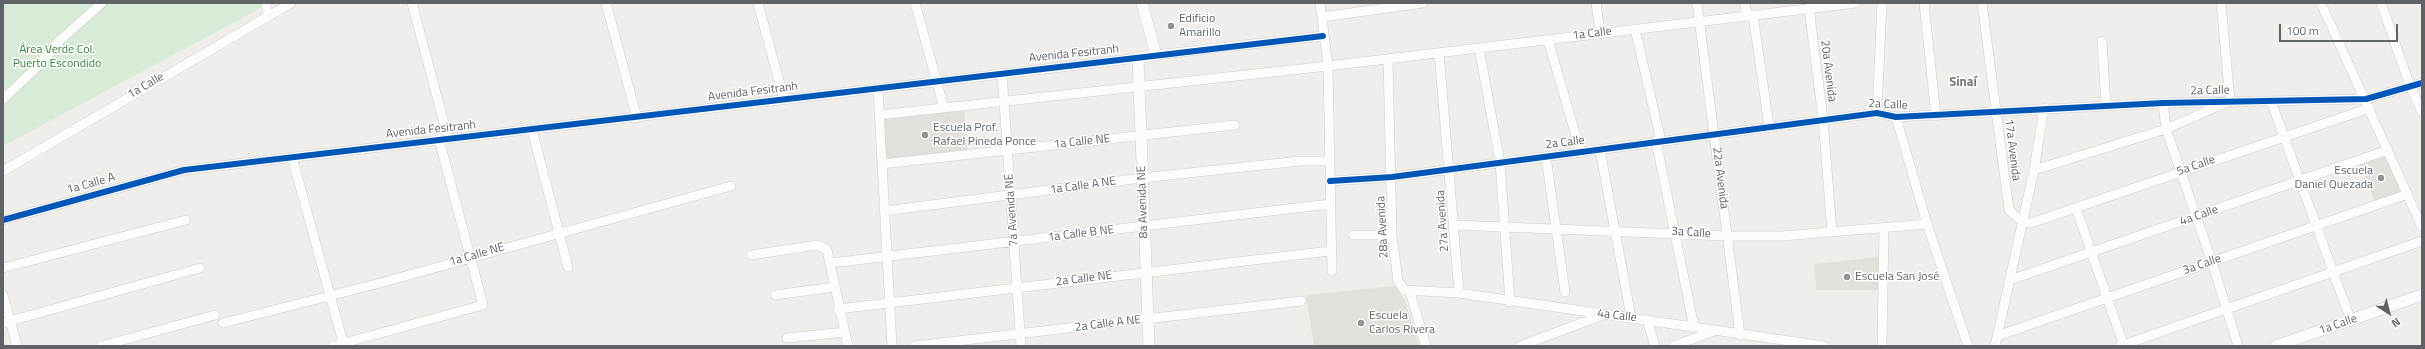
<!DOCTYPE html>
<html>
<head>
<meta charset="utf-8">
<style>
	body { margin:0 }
	#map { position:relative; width:2425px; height:349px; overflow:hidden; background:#efeeea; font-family:"Titillium Web",sans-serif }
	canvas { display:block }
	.frame { position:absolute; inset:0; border:4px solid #5f6368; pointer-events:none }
	.north { position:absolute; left:2369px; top:293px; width:40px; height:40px; -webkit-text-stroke:3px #fff; paint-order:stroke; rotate:144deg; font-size:11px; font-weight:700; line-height:16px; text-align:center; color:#5f6368 }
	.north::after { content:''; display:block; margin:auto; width:14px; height:18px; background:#5f6368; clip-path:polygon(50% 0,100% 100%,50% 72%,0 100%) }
	.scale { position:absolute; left:2279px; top:24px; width:119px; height:18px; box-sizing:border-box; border:2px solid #5f6368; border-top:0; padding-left:5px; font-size:12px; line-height:14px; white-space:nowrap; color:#5f6368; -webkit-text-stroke:3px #fff; paint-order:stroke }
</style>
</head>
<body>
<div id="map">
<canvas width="2425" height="349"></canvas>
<div class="frame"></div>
<div class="north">N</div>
<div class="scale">100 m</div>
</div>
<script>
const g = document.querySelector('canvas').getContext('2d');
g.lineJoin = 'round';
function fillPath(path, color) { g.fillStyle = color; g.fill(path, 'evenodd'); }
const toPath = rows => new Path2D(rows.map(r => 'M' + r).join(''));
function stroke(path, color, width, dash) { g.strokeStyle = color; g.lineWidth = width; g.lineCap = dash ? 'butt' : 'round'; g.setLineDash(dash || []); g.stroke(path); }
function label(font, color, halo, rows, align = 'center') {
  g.font = font + ' "Titillium Web",sans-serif'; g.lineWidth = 3; g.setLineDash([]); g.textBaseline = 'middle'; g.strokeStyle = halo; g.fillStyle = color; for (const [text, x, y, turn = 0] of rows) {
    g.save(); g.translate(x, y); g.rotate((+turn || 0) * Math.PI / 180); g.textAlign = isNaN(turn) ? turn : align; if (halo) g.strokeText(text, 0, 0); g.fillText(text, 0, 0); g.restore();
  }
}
const education = toPath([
	[964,110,968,150,887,159,883,119],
	[2386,155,2403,192,2375,202,2359,164],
	[1879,257,1879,290,1816,290,1814,264],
	[1395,286,1405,300,1419,346,1314,346,1306,295]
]);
const green = toPath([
	[3,3,270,3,3,146]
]);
const minor = toPath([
	[266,3,268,16],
	[412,3,448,138],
	[606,3,637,118],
	[758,3,784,100],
	[915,3,944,108],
	[1320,3,1328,66,1332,271],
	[1596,3,1600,33],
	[1697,3,1740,335],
	[1745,3,1747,16],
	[1924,3,1936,116],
	[1982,3,2009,210,2022,222,2031,223,2370,108],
	[2321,3,2422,227],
	[2381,3,2410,86,2422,112],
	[1809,8,1823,119,1832,232],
	[1753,15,1769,126],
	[1322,17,1423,3],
	[1635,29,1661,141],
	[1548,40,1581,153],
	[2102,41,2106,106],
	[1479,48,1500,162,1510,302],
	[1439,53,1459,293],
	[1156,55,1323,36],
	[1388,59,1392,235,1398,281,1404,290,1459,293,1824,346],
	[1002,73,1021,346],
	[878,90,892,346],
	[3,99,37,67,59,41,102,3],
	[2271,101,2351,321],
	[2163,103,2166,129,2212,262,2238,346],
	[1877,113,1882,3],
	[879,115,1328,66,1856,3],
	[1896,117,1927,224,1968,346],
	[532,130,568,267],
	[1656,141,1694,327],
	[1600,150,1631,317],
	[292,157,344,346],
	[1546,157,1565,292],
	[882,164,1235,125],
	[2034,170,2166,129,2230,101,2221,3],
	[3,171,291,3],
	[1330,181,1392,177,1877,113,1896,117,2163,103,2366,99,2422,83],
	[2076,208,2124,346],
	[884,211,1142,178,1300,161,1330,161],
	[3,220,184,170,1138,58],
	[1454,225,1727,236,1782,236,1927,224],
	[1353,235,1392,235],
	[751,255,818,245,827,250,848,346],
	[831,263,1330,204],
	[3,268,186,220],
	[2010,280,2388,150],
	[1410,292,1426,346],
	[3,295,17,346],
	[775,295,834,287],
	[838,309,1330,251],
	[1647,320,1655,346],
	[3,323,200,268],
	[223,323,380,283,731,186],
	[1997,336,2408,194],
	[787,338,845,332],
	[101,346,215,315],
	[333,346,483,305,439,139],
	[914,346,1301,301],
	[1520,346,1603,315],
	[1673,346,1714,331],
	[1882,346,1884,229],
	[1995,346,2034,170,2044,108],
	[2120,346,2422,241]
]);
const tertiary = toPath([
	[1142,3,1156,55,1138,58,1149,346],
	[2276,346,2422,295]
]);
const cycleway = toPath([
	[1330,181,1392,177,1877,113,1896,117,2163,103,2366,99,2422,83],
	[3,220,184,170,1323,36]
]);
const markers = [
	[1171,26,4,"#919496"],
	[925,135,4,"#919496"],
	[2381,178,4,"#919496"],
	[1847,277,4,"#919496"],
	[1361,323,4,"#919496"]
];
const poiNames = [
	["Edificio",1179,19],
	["Amarillo",1179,33],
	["Escuela Prof.",933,128],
	["Rafael Pineda Ponce",933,142],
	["Escuela",2373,171,"right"],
	["Daniel Quezada",2373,185,"right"],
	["Escuela San José",1855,277],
	["Escuela",1369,316],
	["Carlos Rivera",1369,330]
];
const streetNames = [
	["1a Calle",1592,34,-7],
	["Avenida Fesitranh",1074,54,-6],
	["20a Avenida",1828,71,83],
	["1a Calle",146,86,-30],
	["2a Calle",2210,91,-1],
	["Avenida Fesitranh",753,92,-7],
	["2a Calle",1888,105,3],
	["Avenida Fesitranh",431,130,-6],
	["1a Calle NE",1082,142,-6],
	["2a Calle",1565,143,-7],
	["17a Avenida",2012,150,83],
	["5a Calle",2196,166,-19],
	["22a Avenida",1720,178,83],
	["1a Calle A",91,184,-16],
	["1a Calle A NE",1083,186,-8],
	["8a Avenida NE",1143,202,-92],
	["7a Avenida NE",1012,210,-94],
	["4a Calle",2199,216,-19],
	["27a Avenida",1443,221,-94],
	["28a Avenida",1383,227,-93],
	["3a Calle",1691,233,4],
	["1a Calle B NE",1081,234,-7],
	["1a Calle NE",477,255,-16],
	["3a Calle",2202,265,-19],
	["2a Calle NE",1084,279,-7],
	["4a Calle",1617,316,7],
	["2a Calle A NE",1108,324,-7],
	["1a Calle",2338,325,-19]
];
const parkNames = [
	["Área Verde Col.",57,50],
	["Puerto Escondido",57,64]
];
const neighbourhoodNames = [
	["Sinaí",1963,83]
];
fillPath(education, '#e2e0da');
fillPath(green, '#d8ebd6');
stroke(minor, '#cbcccc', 10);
stroke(tertiary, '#cbcccc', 12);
stroke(minor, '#fdfcfc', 9);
stroke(tertiary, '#fdfcfc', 11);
stroke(cycleway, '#0057b8', 6);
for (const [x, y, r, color] of markers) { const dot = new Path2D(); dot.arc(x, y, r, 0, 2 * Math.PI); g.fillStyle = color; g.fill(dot); stroke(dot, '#fff', 1.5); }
label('12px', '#5f6368', '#fff', poiNames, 'left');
label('12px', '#5f6368', '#fff', streetNames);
label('12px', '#348238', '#fff', parkNames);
label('bold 13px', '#70757a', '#fff', neighbourhoodNames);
</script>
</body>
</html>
